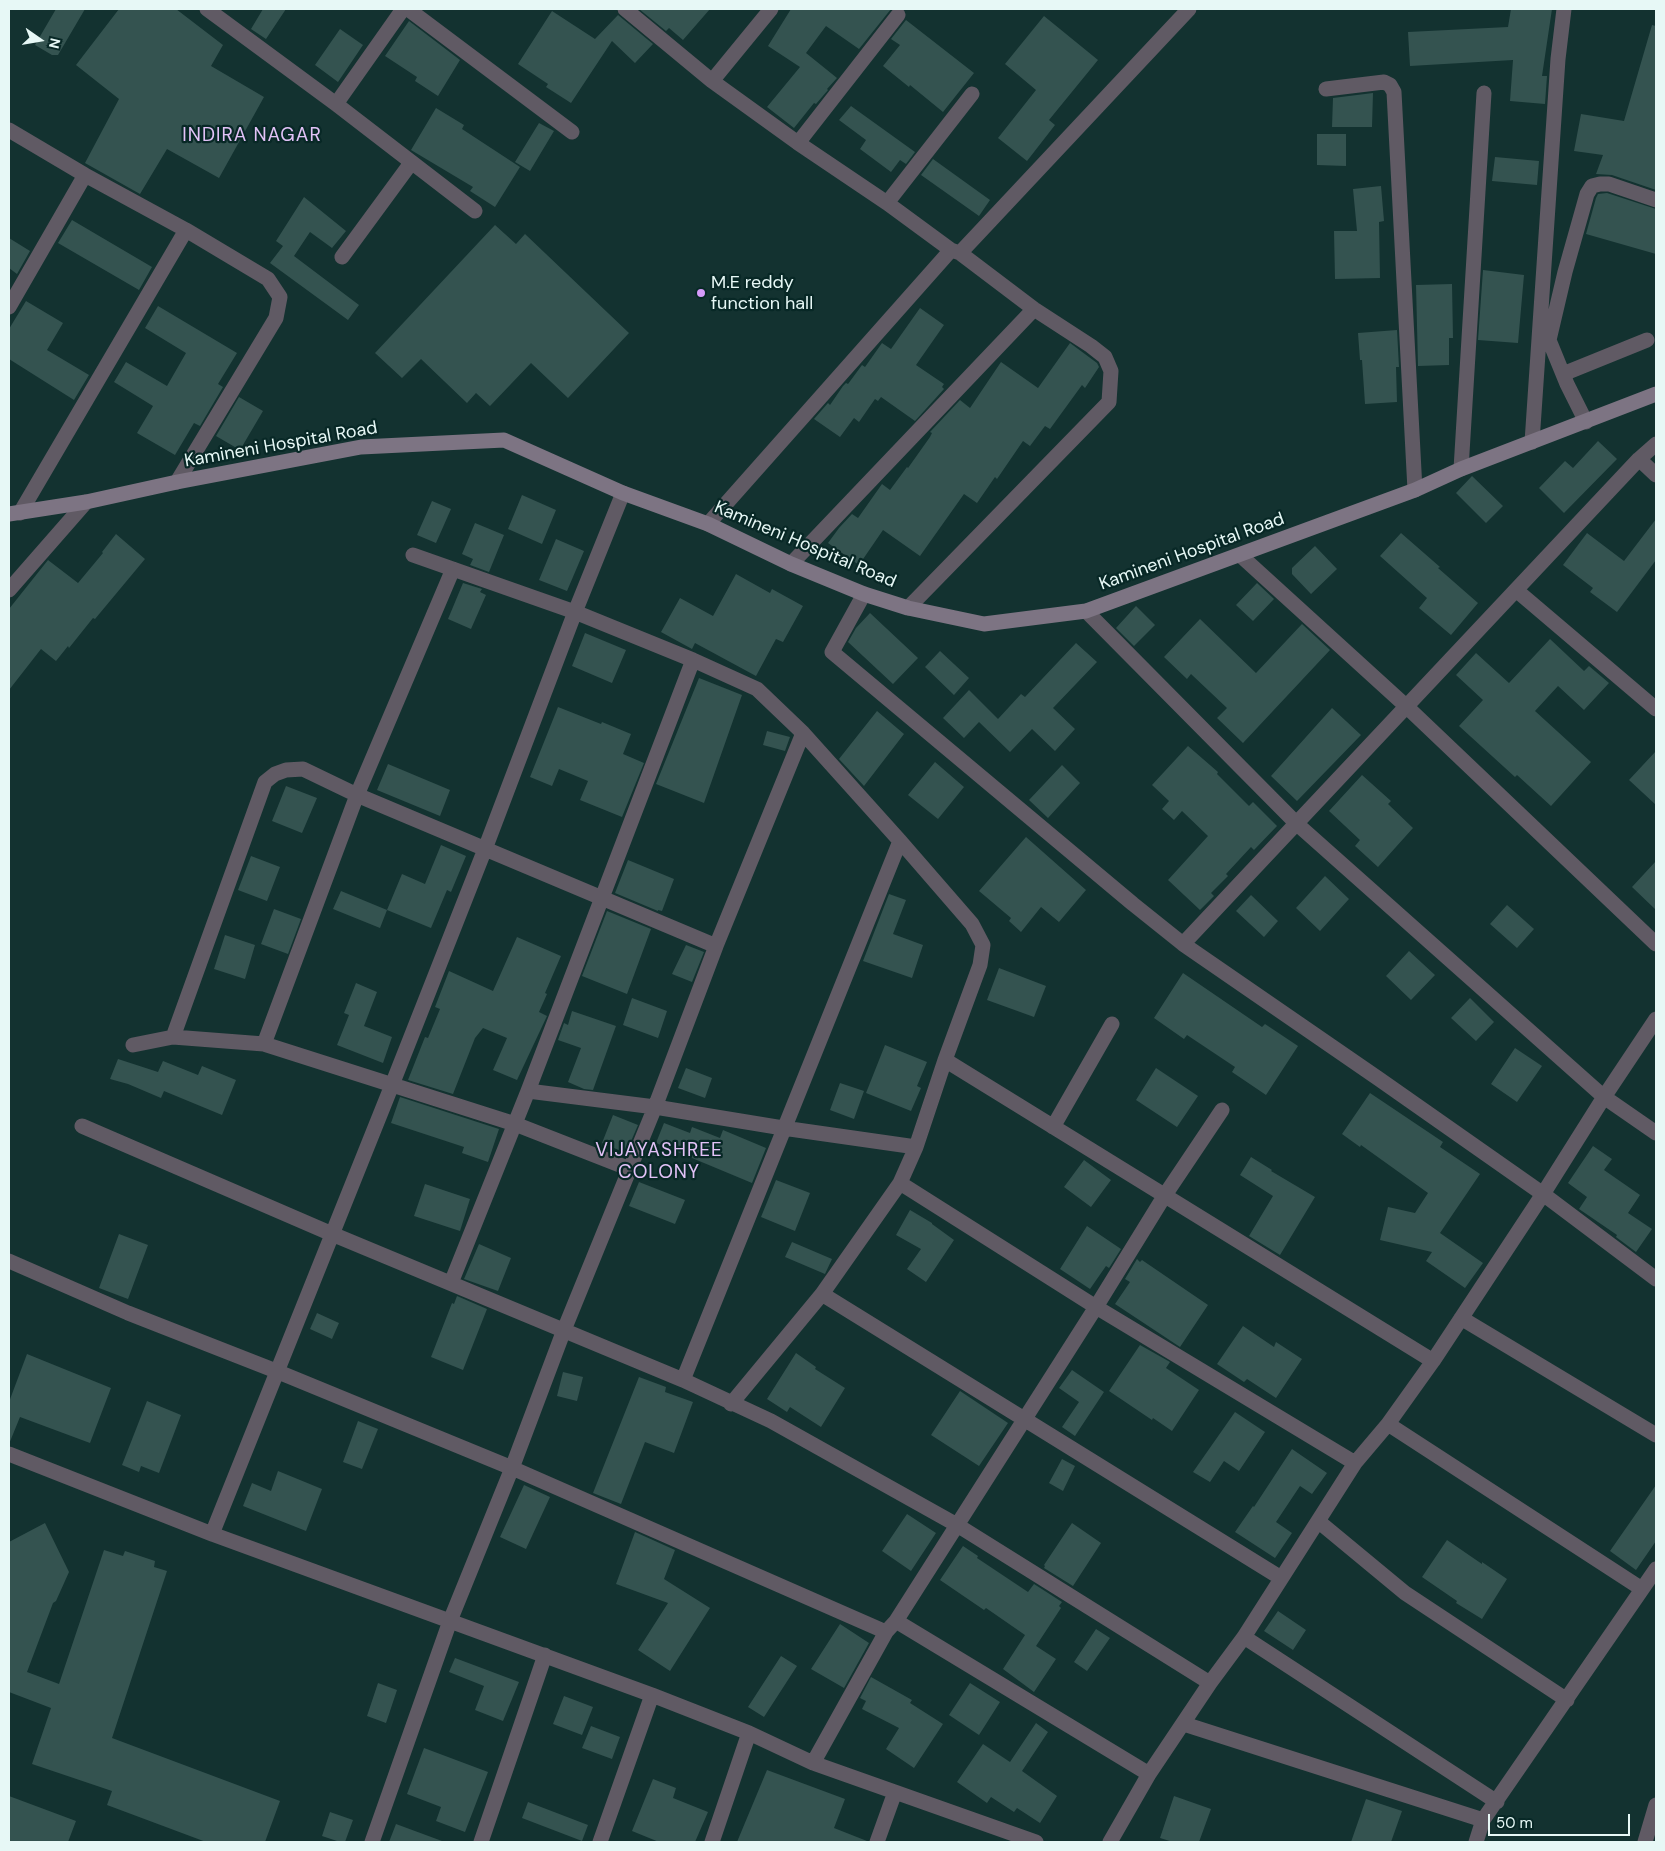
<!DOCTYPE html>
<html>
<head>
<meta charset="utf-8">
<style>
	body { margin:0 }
	#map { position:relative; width:1665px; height:1851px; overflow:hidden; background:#133230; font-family:"DM Sans",sans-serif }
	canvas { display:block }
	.frame { position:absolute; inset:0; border:10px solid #e7f8f6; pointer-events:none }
	.north { position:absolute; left:15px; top:15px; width:50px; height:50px; -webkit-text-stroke:4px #082826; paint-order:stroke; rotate:103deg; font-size:14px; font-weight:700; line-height:20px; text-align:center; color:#e7f8f6 }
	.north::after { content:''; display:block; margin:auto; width:18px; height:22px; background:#e7f8f6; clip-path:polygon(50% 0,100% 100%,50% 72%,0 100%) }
	.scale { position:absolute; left:1488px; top:1814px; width:142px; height:22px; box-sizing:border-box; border:2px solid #e7f8f6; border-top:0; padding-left:6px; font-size:15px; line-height:18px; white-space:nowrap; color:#e7f8f6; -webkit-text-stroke:4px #082826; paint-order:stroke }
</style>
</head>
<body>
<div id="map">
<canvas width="1665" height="1851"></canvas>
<div class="frame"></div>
<div class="north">N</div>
<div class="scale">50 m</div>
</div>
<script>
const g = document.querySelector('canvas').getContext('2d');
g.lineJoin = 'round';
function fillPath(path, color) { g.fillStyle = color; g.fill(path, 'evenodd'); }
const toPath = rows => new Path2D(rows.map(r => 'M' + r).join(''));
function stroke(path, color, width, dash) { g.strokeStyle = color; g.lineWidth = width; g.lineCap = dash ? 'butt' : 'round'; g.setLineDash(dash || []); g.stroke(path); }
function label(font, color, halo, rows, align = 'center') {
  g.font = font + ' "DM Sans",sans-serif'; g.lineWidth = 4.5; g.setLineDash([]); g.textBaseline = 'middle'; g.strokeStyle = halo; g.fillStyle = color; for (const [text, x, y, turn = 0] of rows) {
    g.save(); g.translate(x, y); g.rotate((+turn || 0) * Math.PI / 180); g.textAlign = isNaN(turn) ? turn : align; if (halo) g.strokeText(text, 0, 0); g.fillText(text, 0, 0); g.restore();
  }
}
const building = toPath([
	[56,9,85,9,58,55,52,55,35,45],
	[119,9,176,9,223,45,211,66,264,97,219,178,167,149,140,194,85,163,119,99,76,65],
	[263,9,286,9,266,39,251,29],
	[639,9,710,9,683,40,669,28,666,31],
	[791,9,891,9,859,49,826,26,806,53,837,78,827,89,828,90,816,104,814,103,794,128,767,107,800,67,768,46],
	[1511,9,1552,9,1542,76,1547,76,1545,104,1510,101,1513,60,1410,66,1408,32,1508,27],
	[552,11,595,39,618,15,653,44,635,63,612,41,571,103,546,87,548,84,518,64],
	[1044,16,1098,60,1049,120,1055,125,1027,161,998,138,1036,90,1005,64],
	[906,20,974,73,943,112,910,85,909,87,883,66,900,45,891,39],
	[409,21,460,60,438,96,415,81,417,77,385,56],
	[1652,25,1656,26,1656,190,1612,175,1596,174,1603,155,1574,151,1581,114,1624,121],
	[340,29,363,45,338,82,315,65],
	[1373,93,1372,127,1332,127,1333,98],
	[851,106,915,152,906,164,900,160,891,172,860,149,866,140,839,120],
	[436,108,464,125,462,129,520,167,495,207,470,191,473,187,411,150],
	[539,123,554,131,530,171,515,162],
	[1317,134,1346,134,1346,166,1317,165],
	[1495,157,1539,161,1537,185,1492,181],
	[933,159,990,200,979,216,921,175],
	[1381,186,1384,221,1379,222,1380,278,1335,279,1334,231,1357,231,1353,189],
	[1607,193,1656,209,1656,254,1586,234,1596,198,1598,194],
	[304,197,346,231,332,248,310,232,294,256,359,305,348,320,270,263,283,246,276,241],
	[72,220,152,267,139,290,58,243],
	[495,225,516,244,525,234,629,333,568,398,531,363,490,406,476,393,467,403,421,359,402,378,375,353],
	[9,238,30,251,17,274,9,268],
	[1483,270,1524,275,1518,343,1478,340],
	[1452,284,1453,338,1449,338,1449,365,1418,366,1416,285],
	[26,301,63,323,47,350,89,375,74,400,9,359,9,329],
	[158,306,237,353,218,384,223,387,200,426,194,423,175,455,137,433,153,406,114,382,126,362,167,386,186,353,145,328],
	[920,308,944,325,916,365,944,384,942,387,944,389,915,421,881,397,878,401,875,399,859,422,854,418,840,437,814,419,828,403,830,405,843,386,846,383,848,384,862,365,865,367,882,343,891,349],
	[1397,330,1399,367,1396,367,1397,402,1365,404,1362,360,1360,360,1358,333],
	[1070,343,1097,363,1099,367,1085,388,1082,385,1050,429,1045,426,1030,446,1023,441,997,479,995,477,977,503,964,494,920,556,883,530,859,565,828,543,839,528,852,514,858,518,882,484,890,490,907,467,908,468,930,437,932,433,930,432,960,400,970,408,1001,362,1038,388],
	[239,397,263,411,240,450,216,436],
	[1598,441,1617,459,1564,513,1539,488,1565,461,1573,468],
	[1472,476,1503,506,1486,523,1456,493],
	[522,495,556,510,542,544,508,529],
	[432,501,451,509,436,543,417,535],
	[1656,519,1656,560,1617,612,1590,592,1593,588,1563,565,1587,533,1624,561],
	[475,523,504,535,489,572,470,565,473,559,462,554],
	[1401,533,1440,567,1438,568,1478,603,1451,635,1419,608,1427,598,1380,556],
	[116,534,145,559,95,619,93,618,69,648,68,646,56,661,41,649,9,690,9,609,48,560,78,583,103,553,102,552],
	[556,539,584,551,567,591,539,580],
	[1315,546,1337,569,1311,594,1292,574,1292,568],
	[736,574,770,593,772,589,803,606,783,642,776,639,756,676,695,643,692,649,661,632,680,598,713,616],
	[463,583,482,589,480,592,486,595,471,629,448,619],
	[1257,583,1274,599,1253,621,1236,605],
	[1136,606,1155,625,1134,646,1116,628],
	[870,613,918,658,893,684,848,642,856,628],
	[1200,619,1256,673,1302,624,1330,650,1243,743,1217,718,1227,708,1191,674,1187,679,1164,657],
	[585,633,626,650,612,683,572,666],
	[1550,639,1584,671,1589,666,1609,683,1584,710,1558,686,1535,711,1591,762,1551,806,1517,775,1515,777,1459,726,1483,700,1456,675,1476,653,1509,683],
	[1076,643,1097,662,1053,708,1075,729,1055,751,1032,729,1010,752,979,722,964,738,943,718,969,690,998,719,1021,694,1025,697],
	[940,651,969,678,954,695,925,667],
	[699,678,742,695,704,803,656,784],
	[558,707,601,724,602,722,631,734,623,754,644,763,622,817,580,800,588,781,559,769,552,786,530,777],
	[1332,708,1361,735,1297,801,1271,776],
	[877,711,904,734,864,786,839,759],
	[767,731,790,737,785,751,763,745],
	[1188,746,1218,772,1217,774,1249,806,1253,802,1277,826,1254,850,1251,847,1226,874,1228,876,1211,893,1214,896,1200,910,1168,880,1208,836,1182,811,1174,820,1162,809,1169,801,1152,785],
	[1656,751,1656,805,1629,780],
	[935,762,964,787,938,819,908,795],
	[388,764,450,790,440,816,377,790],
	[1062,765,1080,783,1048,818,1029,800],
	[1362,775,1391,801,1388,804,1413,828,1378,867,1355,846,1360,840,1329,811],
	[286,786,317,798,302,833,272,821],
	[1026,837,1086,890,1059,922,1041,907,1021,932,1009,921,1011,918,979,891],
	[441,845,466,856,451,892,447,890,431,928,387,910,402,874,425,884],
	[251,856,280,867,267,901,238,890],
	[628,860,674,879,662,911,658,910,658,911,615,893],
	[1656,861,1656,910,1632,887],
	[1325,876,1349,899,1320,931,1296,908],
	[341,891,387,910,380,928,333,909],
	[889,894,906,900,893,934,923,945,912,978,863,961],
	[1251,895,1278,921,1264,937,1236,911],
	[1507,905,1534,929,1517,948,1490,924],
	[274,909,301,919,288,954,261,944],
	[607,911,651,929,627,994,582,976],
	[225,935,255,945,245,979,214,969],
	[517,937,561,956,545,993,547,994,539,1012,547,1016,517,1080,493,1070,507,1038,483,1028,475,1038,453,1094,408,1080,425,1037,428,1038,440,1009,435,1007,449,971,493,991],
	[686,945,704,952,692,982,672,974],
	[1409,951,1435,975,1411,1000,1386,976],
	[999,968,1046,986,1034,1017,987,1000],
	[1183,973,1262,1027,1265,1024,1298,1046,1266,1095,1232,1072,1235,1067,1187,1035,1184,1039,1154,1018],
	[356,983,377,992,364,1026,392,1037,383,1063,337,1045,349,1015,344,1013],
	[632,998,667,1011,658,1038,623,1025],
	[1470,998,1494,1022,1476,1041,1451,1018],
	[572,1011,616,1026,593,1090,584,1089,568,1082,581,1048,558,1040,564,1023,568,1025],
	[885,1045,927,1062,917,1086,921,1088,911,1111,866,1093],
	[1515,1048,1542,1066,1517,1102,1491,1084],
	[118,1059,158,1072,163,1061,198,1075,202,1066,236,1080,222,1115,164,1091,161,1098,128,1084,110,1079],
	[686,1068,712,1078,705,1098,678,1088],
	[1156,1068,1198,1096,1177,1127,1136,1100],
	[840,1083,864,1091,854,1119,830,1110],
	[1370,1093,1443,1142,1440,1147,1480,1174,1440,1233,1483,1263,1465,1288,1426,1261,1432,1252,1380,1240,1388,1207,1415,1213,1428,1193,1361,1145,1360,1147,1342,1134],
	[400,1097,499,1129,488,1162,462,1153,464,1147,391,1123],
	[613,1115,638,1125,626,1153,602,1143],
	[664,1123,690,1133,692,1127,720,1138,723,1130,766,1148,752,1183,656,1143],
	[1593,1146,1612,1159,1604,1170,1640,1195,1628,1213,1652,1229,1636,1252,1616,1237,1617,1235,1579,1209,1587,1197,1568,1183],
	[1251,1157,1272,1170,1271,1171,1315,1197,1280,1255,1249,1236,1273,1196,1240,1175],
	[1084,1160,1111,1180,1091,1207,1064,1187],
	[776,1180,810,1193,795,1231,761,1217],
	[639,1182,685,1200,675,1224,629,1206],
	[425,1184,470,1199,460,1231,414,1216],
	[910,1210,932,1223,932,1224,954,1240,926,1282,907,1269,921,1249,896,1235],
	[1087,1226,1121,1249,1109,1268,1106,1266,1090,1289,1060,1269],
	[119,1234,148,1245,128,1299,99,1288],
	[792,1242,832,1259,825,1274,785,1257],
	[479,1244,511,1258,498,1291,464,1279],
	[1137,1259,1140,1262,1142,1260,1208,1305,1180,1347,1115,1304,1130,1282,1125,1279],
	[457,1296,487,1309,463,1370,431,1357,452,1303,454,1304],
	[317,1313,339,1323,332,1339,310,1329],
	[1243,1326,1274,1347,1276,1342,1302,1359,1276,1398,1247,1379,1244,1382,1217,1364],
	[1140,1345,1170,1362,1166,1368,1199,1390,1172,1431,1153,1418,1152,1420,1109,1391],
	[796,1353,816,1367,815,1369,845,1388,821,1427,790,1407,787,1412,767,1399],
	[27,1354,111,1388,90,1443,20,1417,9,1444,9,1402],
	[1072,1370,1104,1392,1075,1436,1062,1427,1079,1402,1059,1388],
	[563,1372,583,1377,577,1401,557,1396],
	[639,1377,666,1387,665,1392,693,1402,674,1453,645,1442,621,1504,593,1493],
	[960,1391,1008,1423,979,1466,931,1435],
	[147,1401,181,1415,159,1473,141,1466,139,1472,122,1465],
	[1235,1412,1265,1432,1239,1471,1224,1461,1210,1482,1193,1472],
	[358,1421,378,1429,362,1469,343,1462],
	[1292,1449,1327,1473,1312,1494,1300,1486,1276,1522,1292,1533,1275,1558,1235,1532,1253,1506,1254,1507],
	[1062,1459,1075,1466,1063,1491,1049,1483],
	[278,1471,322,1489,306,1531,243,1506,252,1483,271,1491],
	[524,1485,550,1497,526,1549,500,1537],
	[1656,1485,1656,1541,1636,1570,1610,1551],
	[907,1514,936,1533,911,1571,882,1551],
	[45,1523,69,1572,56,1601,53,1603,27,1672,59,1684,104,1550,123,1556,125,1551,155,1561,154,1567,167,1571,112,1738,280,1801,265,1842,206,1842,107,1805,112,1791,32,1764,51,1708,9,1692,9,1542],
	[1072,1523,1101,1543,1073,1586,1044,1568,1045,1566,1044,1565],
	[635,1532,675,1550,664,1579,710,1608,670,1671,638,1650,668,1603,616,1584],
	[1447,1540,1482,1564,1482,1562,1507,1579,1482,1619,1456,1603,1457,1601,1422,1577],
	[963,1546,978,1556,977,1558,1028,1592,1034,1584,1062,1602,1059,1606,1061,1608,1036,1646,1056,1659,1034,1692,1003,1669,1025,1635,986,1608,984,1610,940,1580],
	[1278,1611,1306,1630,1293,1650,1264,1631],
	[840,1624,869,1643,844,1688,811,1669],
	[1096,1629,1110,1638,1087,1671,1074,1662],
	[781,1656,797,1666,764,1717,748,1707],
	[455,1658,519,1682,503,1721,475,1710,484,1686,449,1672],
	[871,1677,912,1700,910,1703,943,1724,914,1768,886,1749,899,1728,862,1709,866,1701,860,1698],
	[378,1683,397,1690,386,1723,367,1716],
	[970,1683,1000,1702,979,1735,949,1715],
	[564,1696,593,1707,582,1735,553,1724],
	[1036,1723,1048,1732,1022,1771,1057,1796,1040,1823,1017,1808,1014,1812,991,1797,987,1803,957,1782,983,1744,1010,1762],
	[591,1726,620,1737,612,1759,582,1748],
	[424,1748,488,1772,465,1832,436,1821,441,1807,407,1794],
	[767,1770,845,1799,834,1828,867,1841,867,1842,737,1842],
	[653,1779,676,1788,673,1798,708,1812,695,1842,659,1842,632,1831],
	[9,1796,76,1821,68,1842,9,1842],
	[1174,1796,1211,1809,1199,1842,1173,1842,1160,1838],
	[1366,1799,1402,1811,1391,1842,1351,1842],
	[528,1802,588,1825,582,1841,522,1818],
	[330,1812,353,1820,345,1842,340,1842,322,1836],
	[396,1824,442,1841,441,1842,389,1842]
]);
const street = toPath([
	[207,9,336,104,475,211],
	[408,9,572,132],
	[625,9,712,81,798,143,887,203,951,250,960,253,1034,309,1091,346,1105,357,1111,371,1109,402,908,608],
	[712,81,771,9],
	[1326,89,1384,82,1390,85,1394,92,1415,490],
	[336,104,403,9],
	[9,130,85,175,186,230,20,513],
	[798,143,898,15],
	[887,203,972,94],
	[960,253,1189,9],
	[342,257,411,163],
	[9,307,85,175],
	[1563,374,1647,340],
	[1586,422,1567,384,1549,340,1565,272,1587,194,1592,186,1600,184,1609,184,1656,200],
	[1532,442,1558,59,1564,9],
	[1656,444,1639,459,1183,944,1379,1079,1543,1194,1656,1279],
	[1639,459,1656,475],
	[1461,469,1484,93],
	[177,482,276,318,280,297,268,279,186,230],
	[708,524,951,250],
	[413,555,575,612,693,660,757,689,803,733,900,841,972,924,983,945,980,965,945,1060,916,1147,900,1183,822,1294,731,1404],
	[1240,555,1407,707,1656,944],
	[791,564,1034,309],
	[9,590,86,502],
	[1516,590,1656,709],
	[864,594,832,652,1133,904,1183,944],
	[1086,611,1297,824,1604,1097,1656,1133],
	[173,1037,265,782,275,774,286,770,303,769,357,795,716,946],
	[264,1044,357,795,453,569],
	[133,1045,173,1037,264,1044,515,1124,630,1169],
	[945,1060,1433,1361],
	[528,1091,655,1107,783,1128,916,1147],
	[82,1126,332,1234,683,1380,771,1421,957,1525,1210,1683],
	[1053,1127,1112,1024],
	[900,1183,1096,1307,1355,1463],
	[9,1261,128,1313,276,1371,512,1468,886,1632],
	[451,1283,528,1091,693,660],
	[822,1294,1281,1578],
	[1461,1318,1656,1435],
	[683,1380,900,841],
	[1388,1424,1642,1589],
	[9,1454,212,1534,652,1695,749,1733,813,1763,1036,1842],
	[1318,1521,1405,1593,1567,1700],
	[212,1534,392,1085,485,849,575,612,623,493],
	[896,1621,1149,1774],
	[1244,1637,1497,1802],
	[1184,1724,1483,1820],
	[813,1763,886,1632,896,1621,1096,1307,1165,1195,1222,1110],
	[372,1842,450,1621,512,1468,564,1330,655,1107,716,946,803,733],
	[481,1842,545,1655],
	[600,1842,652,1695],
	[712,1842,749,1733],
	[877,1842,895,1792],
	[1110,1842,1149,1774,1210,1683,1244,1637,1355,1463,1388,1424,1433,1361,1543,1194,1604,1097,1656,1019],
	[1476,1842,1483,1820,1656,1569],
	[1645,1842,1656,1805]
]);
const secondary = toPath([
	[9,514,86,502,177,482,361,447,504,440,623,493,708,524,791,564,864,594,908,608,984,624,1086,611,1415,490,1461,469,1656,394]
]);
const markers = [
	[701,293,5,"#d69bfa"]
];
const poiNames = [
	["M.E reddy",711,283],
	["function hall",711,304]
];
const streetNames = [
	["Kamineni Hospital Road",281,445,-10],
	["Kamineni Hospital Road",805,545,23],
	["Kamineni Hospital Road",1192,552,-20]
];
const neighbourhoodNames = [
	["INDIRA NAGAR",252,136],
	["VIJAYASHREE",659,1151],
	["COLONY",659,1173]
];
fillPath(building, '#345350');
stroke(street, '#605a64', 15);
stroke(secondary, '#7d7483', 15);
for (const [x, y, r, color] of markers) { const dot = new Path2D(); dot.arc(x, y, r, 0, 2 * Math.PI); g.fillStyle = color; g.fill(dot); stroke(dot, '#082826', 2); }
label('18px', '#e7f8f6', '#082826', poiNames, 'left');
label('18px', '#e7f8f6', '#082826', streetNames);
g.letterSpacing = '1px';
label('19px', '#e2c2f7', '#082826', neighbourhoodNames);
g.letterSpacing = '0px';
</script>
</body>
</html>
